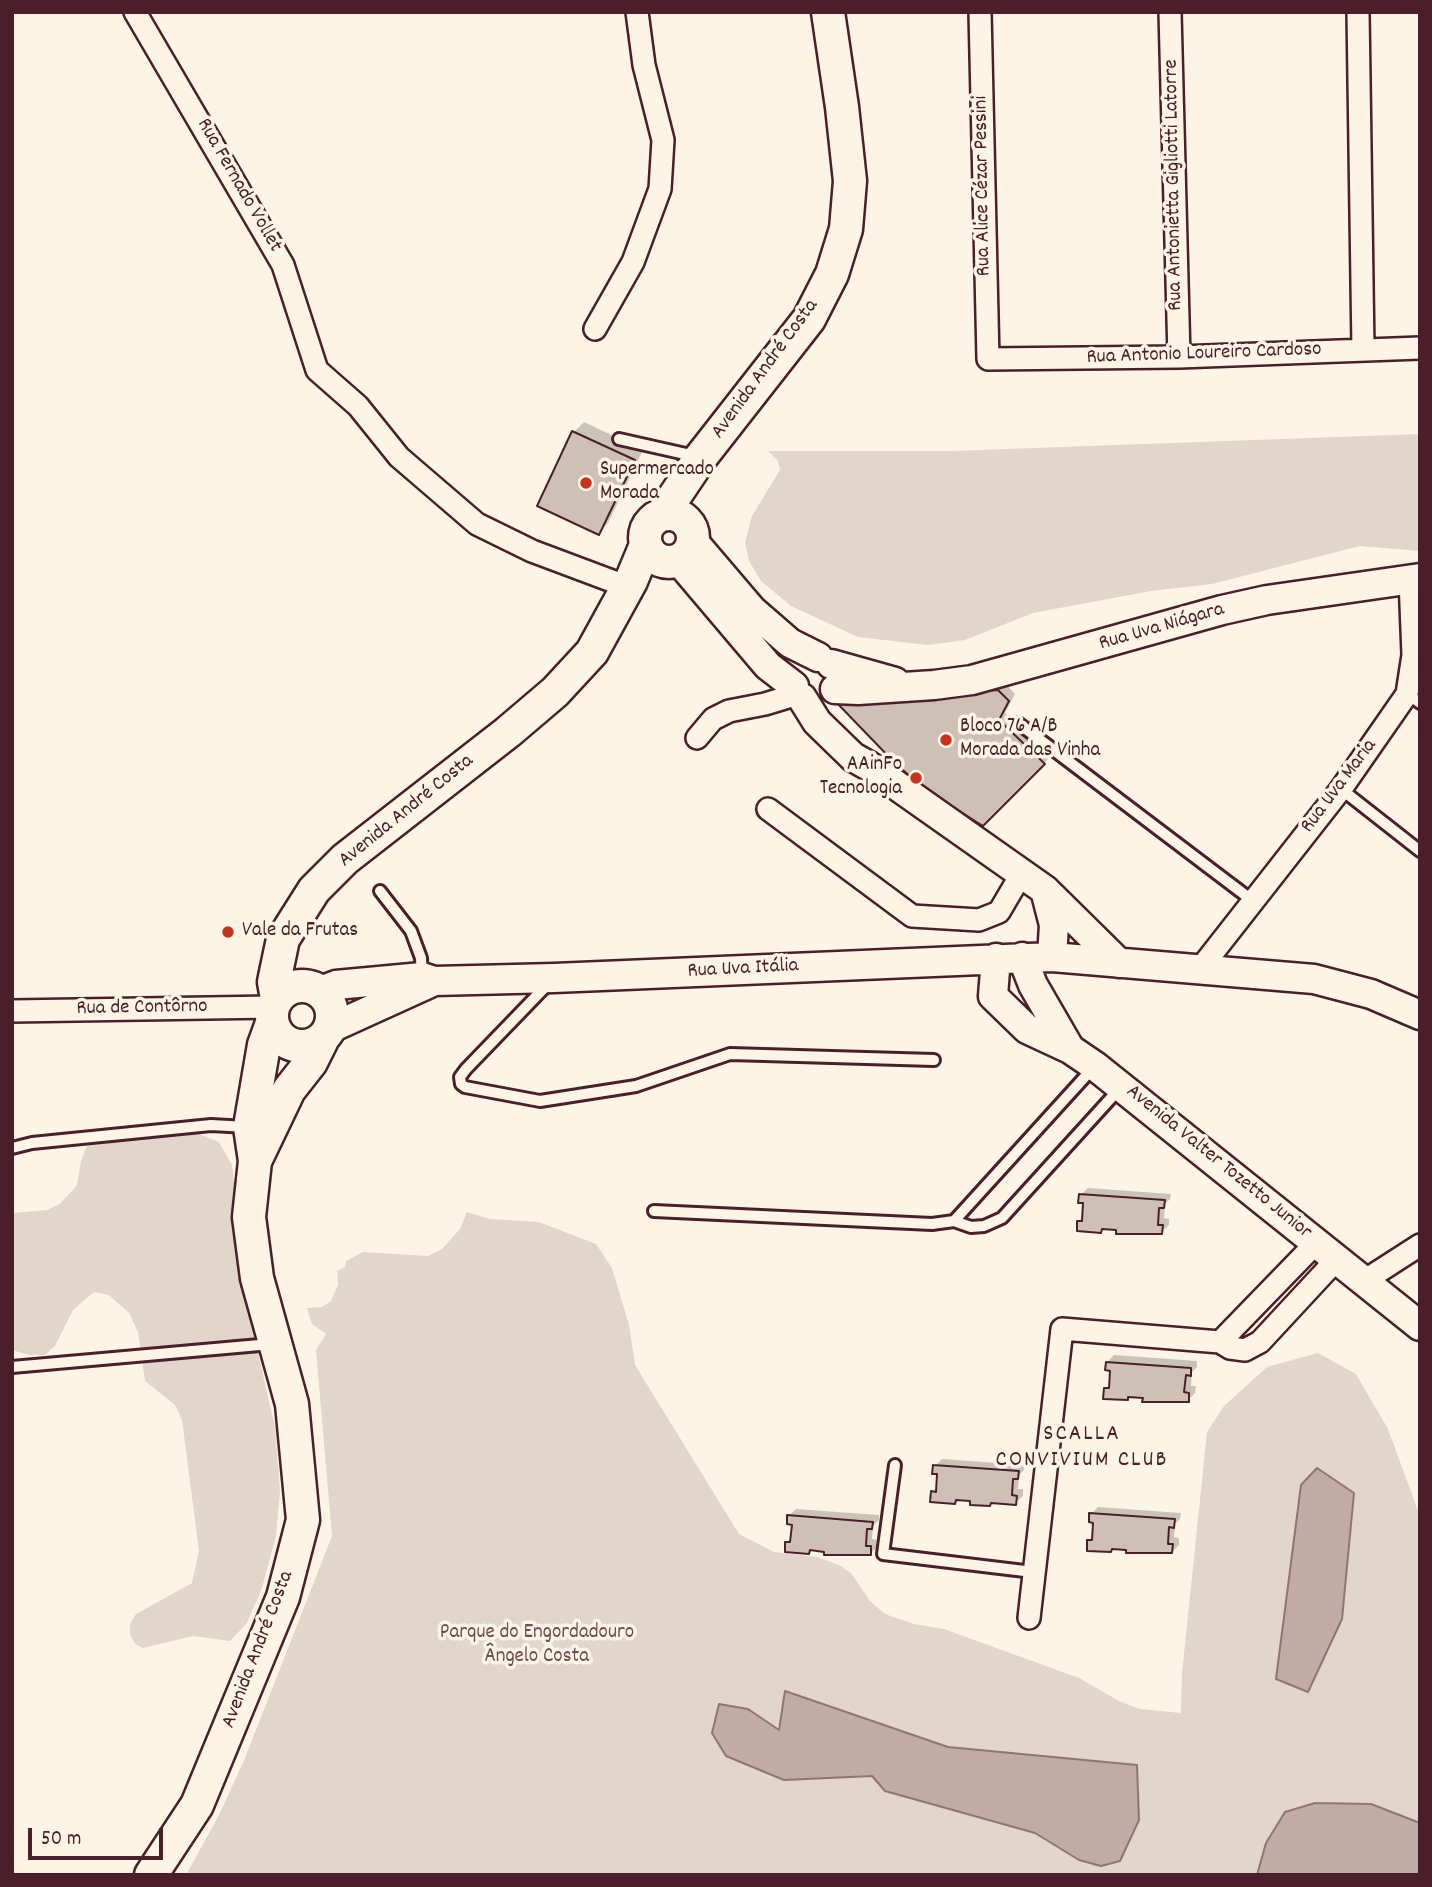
<!DOCTYPE html>
<html>
<head>
<meta charset="utf-8">
<style>
	body { margin:0 }
	#map { position:relative; width:1432px; height:1887px; overflow:hidden; background:#fcf5e5; font-family:Dekko,sans-serif }
	canvas { display:block }
	.frame { position:absolute; inset:0; border:14px solid #4a1f2b; pointer-events:none }
	.scale { position:absolute; left:28px; top:1828px; width:135px; height:32px; box-sizing:border-box; border:4px solid #4a1f2b; border-top:0; padding-left:9px; font-size:21px; line-height:24px; white-space:nowrap; color:#4a1f2b; -webkit-text-stroke:5px #fcf5e5; paint-order:stroke }
</style>
</head>
<body>
<div id="map">
<canvas width="1432" height="1887"></canvas>
<div class="frame"></div>
<div class="scale">50 m</div>
</div>
<script>
const g = document.querySelector('canvas').getContext('2d');
g.lineJoin = 'round';
function fillPath(path, color) { g.fillStyle = color; g.fill(path, 'evenodd'); }
const toPath = rows => new Path2D(rows.map(r => 'M' + r).join(''));
function stroke(path, color, width, dash) { g.strokeStyle = color; g.lineWidth = width; g.lineCap = dash ? 'butt' : 'round'; g.setLineDash(dash || []); g.stroke(path); }
function label(font, color, halo, rows, align = 'center') {
  g.font = font + ' Dekko,sans-serif'; g.lineWidth = 7; g.setLineDash([]); g.textBaseline = 'middle'; g.strokeStyle = halo; g.fillStyle = color; for (const [text, x, y, turn = 0] of rows) {
    g.save(); g.translate(x, y); g.rotate((+turn || 0) * Math.PI / 180); g.textAlign = isNaN(turn) ? turn : align; if (halo) g.strokeText(text, 0, 0); g.fillText(text, 0, 0); g.restore();
  }
}
const green = toPath([
	[1420,434,1420,551,1360,546,1212,584,1151,591,1033,613,965,640,928,645,858,637,791,606,761,581,749,561,745,543,752,516,780,470,778,461,768,451,951,451],
	[164,1132,199,1134,219,1142,232,1165,248,1310,275,1427,280,1491,276,1536,262,1588,247,1623,230,1641,193,1636,143,1648,135,1644,130,1634,130,1624,136,1614,192,1583,199,1551,182,1420,175,1405,145,1381,138,1332,129,1313,109,1295,94,1292,73,1310,55,1346,45,1355,29,1355,12,1350,12,1213,47,1210,60,1204,77,1185,81,1161,87,1146,100,1139],
	[467,1212,490,1219,539,1222,596,1244,612,1268,629,1325,635,1365,739,1534,774,1552,817,1557,839,1565,851,1573,870,1601,885,1614,914,1624,944,1629,1079,1678,1119,1701,1140,1709,1181,1713,1182,1673,1207,1432,1224,1406,1267,1367,1318,1353,1356,1374,1388,1429,1420,1516,1420,1875,186,1875,219,1815,245,1758,332,1536,316,1350,326,1334,312,1324,307,1308,322,1307,331,1301,338,1285,337,1271,345,1267,346,1261,363,1252,428,1256,442,1249,460,1229]
]);
const water = toPath([
	[1317,1468,1354,1493,1342,1619,1308,1692,1276,1679,1301,1485,1317,1468],
	[785,1691,948,1747,1137,1765,1139,1820,1120,1861,1101,1866,1079,1860,1035,1833,885,1791,872,1776,784,1780,726,1756,712,1733,719,1704,748,1709,779,1730,785,1691],
	[1315,1803,1371,1804,1420,1823,1420,1875,1257,1875,1266,1843,1285,1812,1315,1803]
]);
const shadow = toPath([
	[584,422,643,450,608,523,599,533,539,505,574,432],
	[1005,683,1015,694,1005,713,1051,756,983,824,837,701],
	[1088,1188,1171,1194,1170,1199,1165,1204,1164,1218,1169,1219,1169,1225,1161,1232,1104,1228,1101,1231,1079,1221,1084,1216,1085,1202,1081,1195],
	[1114,1355,1197,1361,1197,1367,1192,1372,1191,1386,1196,1386,1195,1393,1188,1400,1130,1395,1127,1399,1106,1389,1111,1384,1112,1369,1107,1362],
	[942,1459,1025,1465,1024,1470,1019,1475,1018,1489,1023,1489,1023,1496,1015,1503,993,1502,990,1504,972,1500,958,1499,955,1502,933,1492,938,1487,939,1472,935,1466],
	[1098,1507,1181,1513,1180,1519,1175,1524,1174,1537,1179,1538,1179,1545,1172,1552,1114,1547,1111,1550,1089,1541,1094,1536,1095,1521,1091,1514],
	[796,1509,879,1515,879,1520,873,1526,872,1539,877,1540,877,1547,870,1554,812,1549,809,1552,787,1543,792,1538,794,1523,789,1516]
]);
const building = toPath([
	[572,431,635,460,599,535,537,506,572,431],
	[998,690,1009,701,999,720,1045,764,983,826,921,787,891,759,835,701,844,696,998,690],
	[1079,1194,1165,1200,1164,1208,1159,1208,1158,1225,1163,1225,1162,1234,1116,1234,1116,1230,1102,1229,1101,1233,1077,1231,1077,1221,1082,1221,1083,1203,1078,1203,1079,1194],
	[1106,1362,1191,1368,1191,1376,1186,1375,1184,1392,1189,1393,1189,1402,1142,1402,1143,1398,1128,1397,1128,1400,1103,1399,1104,1388,1109,1388,1110,1371,1105,1370,1106,1362],
	[933,1465,1019,1471,1018,1479,1013,1479,1012,1495,1017,1496,1016,1505,991,1503,990,1506,970,1505,970,1501,956,1500,955,1504,930,1502,931,1491,936,1492,937,1474,932,1474,933,1465],
	[1089,1513,1175,1519,1174,1528,1169,1527,1168,1544,1173,1544,1172,1553,1126,1553,1126,1550,1112,1549,1111,1552,1087,1551,1087,1540,1092,1540,1093,1523,1089,1522,1089,1513],
	[787,1515,873,1522,872,1529,867,1529,866,1546,871,1546,871,1555,824,1555,824,1552,810,1550,809,1554,785,1552,785,1542,790,1542,792,1525,787,1524,787,1515]
]);
const lane = toPath([
	[619,439,699,457],
	[1407,694,1420,703],
	[1018,723,1253,901],
	[1341,789,1420,851],
	[380,891,411,931,421,958,422,978],
	[549,983,466,1069,460,1077,461,1084,465,1087,540,1101,636,1086,730,1054,934,1060],
	[12,1148,32,1143,211,1125,247,1127],
	[654,1211,932,1224,954,1221,971,1227,984,1226,1002,1218,1121,1087],
	[954,1221,1093,1068],
	[12,1367,271,1344],
	[895,1465,883,1554,1033,1572]
]);
const street = toPath([
	[135,12,283,265,317,370,358,406,399,457,477,524,532,551,628,587],
	[980,12,988,359,1179,357,1420,348],
	[1170,12,1179,357],
	[1358,12,1363,350],
	[595,329,633,262,660,189,663,140,644,65,637,12],
	[697,738,713,719,729,711,765,704,798,694],
	[768,809,912,916,979,920,999,912,1022,873],
	[1200,969,1341,789,1407,694,1413,655,1410,579],
	[12,1011,273,1007],
	[1364,1281,1420,1245],
	[1220,1342,1317,1242],
	[1029,1618,1062,1329,1220,1342,1230,1348,1245,1350,1260,1342,1337,1259]
]);
const secondary = toPath([
	[694,542,752,610,790,643,818,657],
	[679,561,768,666,794,686],
	[831,664,895,682],
	[835,689,858,690,934,685,972,680,1222,610,1267,600,1420,578],
	[802,698,817,722,853,757,869,766,1045,890,1119,963],
	[1045,890,1054,925,1052,957],
	[1022,957,1033,985,1070,1049],
	[996,958,993,996,1027,1029,1070,1049,1095,1066,1420,1326],
	[320,991,336,985,422,977,434,981,554,978,1052,957,1314,979,1371,994,1420,1015],
	[331,1028,430,983]
]);
const primary = toPath([
	'645 538a24 24 0 1 1 48 0a24 24 0 1 1-48 0Z',
	[662,515,701,457,809,319,832,274,846,229,850,181,842,107,828,12],
	'272 1016a30 30 0 1 1 60 0a30 30 0 1 1-60 0Z',
	[277,999,274,982,283,939,314,890,345,859,508,732,555,692,592,652,631,581,646,545],
	[256,1159,289,1090,311,1062,322,1040],
	[151,1875,197,1805,283,1597,303,1520,292,1404,257,1278,249,1217,255,1161,250,1127,264,1045,272,1023]
]);
const markers = [
	[586,483,7,"#c8321e"],
	[946,740,7,"#c8321e"],
	[916,778,7,"#c8321e"],
	[228,932,7,"#c8321e"]
];
const streetNames = [
	["Rua Antonietta Gigliotti Latorre",1175,185,-91],
	["Rua Fernado Vollet",238,186,60],
	["Rua Alice Cézar Pessini",984,186,-91],
	["Rua Antonio Loureiro Cardoso",1204,355,-2],
	["Avenida André Costa",766,370,-54],
	["Rua Uva Niágara",1162,628,-16],
	["Rua Uva Maria",1340,787,-53],
	["Avenida André Costa",407,812,-39],
	["Rua Uva Itália",743,970,-3],
	["Rua de Contôrno",142,1009,-1],
	["Avenida Valter Tozetto Junior",1218,1163,39],
	["Avenida André Costa",259,1650,-69]
];
const poiNames = [
	["Supermercado",600,471],
	["Morada",600,495],
	["Bloco 76 A/B",960,728],
	["Morada das Vinha",960,752],
	["AAinFo",902,766,"right"],
	["Tecnologia",902,790,"right"],
	["Vale da Frutas",242,932]
];
const parkNames = [
	["Parque do Engordadouro",537,1634],
	["Ângelo Costa",537,1658]
];
const neighbourhoodNames = [
	["SCALLA",1082,1436],
	["CONVIVIUM CLUB",1082,1462]
];
fillPath(green, '#e2d5ca');
fillPath(water, '#c0aca5');
stroke(water, '#917474', 2);
fillPath(shadow, '#0003');
fillPath(building, '#cfc0b7');
stroke(building, '#4a1f2b', 2);
stroke(lane, '#4a1f2b', 16);
stroke(street, '#4a1f2b', 26);
stroke(secondary, '#4a1f2b', 33);
stroke(primary, '#4a1f2b', 37);
stroke(lane, '#fcf5e5', 10);
stroke(street, '#fcf5e5', 21);
stroke(secondary, '#fcf5e5', 28);
stroke(primary, '#fcf5e5', 32);
for (const [x, y, r, color] of markers) { const dot = new Path2D(); dot.arc(x, y, r, 0, 2 * Math.PI); g.fillStyle = color; g.fill(dot); stroke(dot, '#fcf5e5', 2.5); }
label('21px', '#4a1f2b', '#fcf5e5', streetNames);
label('21px', '#4a1f2b', '#fcf5e5', poiNames, 'left');
label('21px', '#704c53', '#fcf5e5', parkNames);
g.letterSpacing = '2px';
label('23px', '#4a1f2b', '#fcf5e5', neighbourhoodNames);
g.letterSpacing = '0px';
</script>
</body>
</html>
